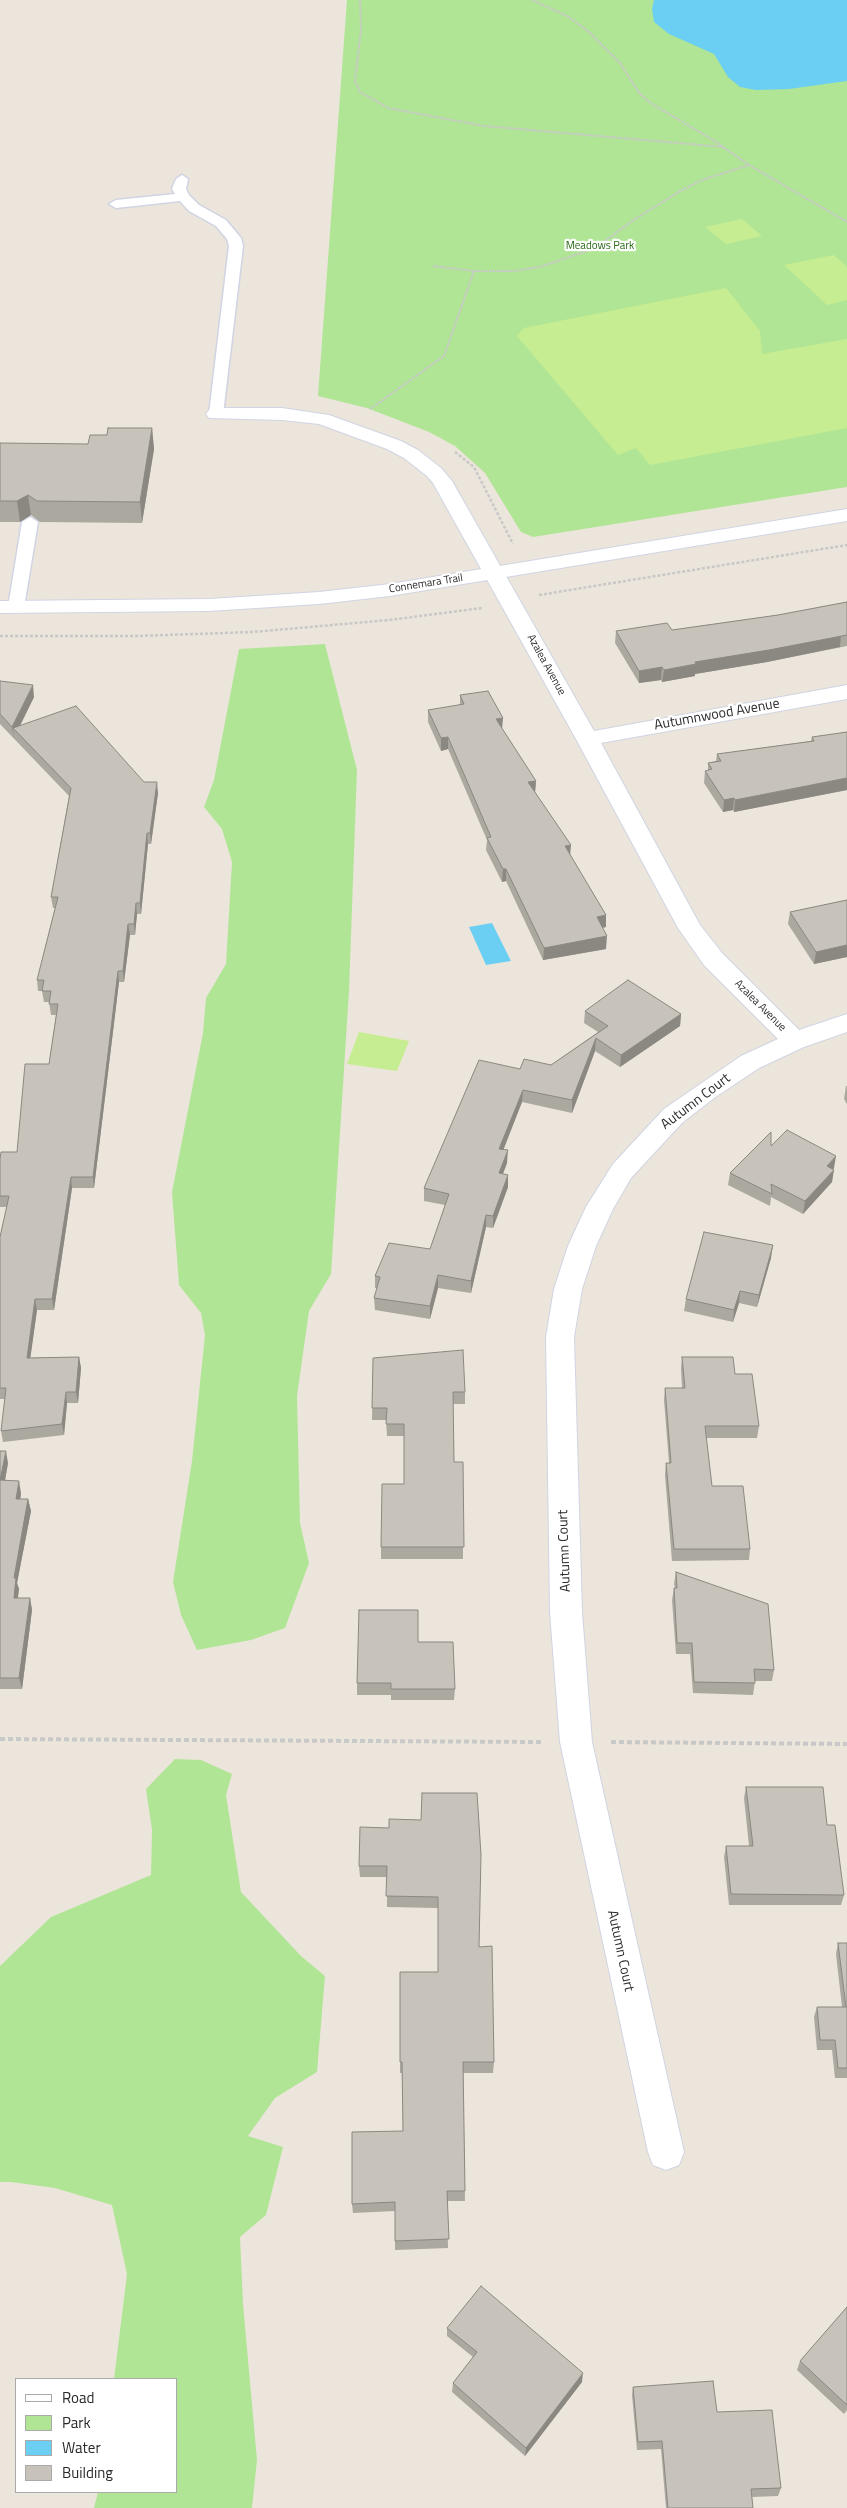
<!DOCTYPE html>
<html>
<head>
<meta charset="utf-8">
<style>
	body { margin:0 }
	#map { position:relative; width:847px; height:2508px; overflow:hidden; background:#ece5db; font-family:"Titillium Web",sans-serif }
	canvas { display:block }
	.legend { position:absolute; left:15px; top:2378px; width:162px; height:115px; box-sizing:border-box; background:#fff; border:1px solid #aaa; margin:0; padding:6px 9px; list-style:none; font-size:15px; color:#2a2a2a }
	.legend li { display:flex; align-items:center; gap:10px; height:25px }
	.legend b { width:25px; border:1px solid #aaa }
</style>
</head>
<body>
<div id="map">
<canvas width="847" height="2508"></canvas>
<ul class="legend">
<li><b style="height:6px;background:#fff"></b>Road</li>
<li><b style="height:14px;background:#b1e596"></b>Park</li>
<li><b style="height:14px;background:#6acff2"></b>Water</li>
<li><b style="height:14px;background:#c7c3ba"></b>Building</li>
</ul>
</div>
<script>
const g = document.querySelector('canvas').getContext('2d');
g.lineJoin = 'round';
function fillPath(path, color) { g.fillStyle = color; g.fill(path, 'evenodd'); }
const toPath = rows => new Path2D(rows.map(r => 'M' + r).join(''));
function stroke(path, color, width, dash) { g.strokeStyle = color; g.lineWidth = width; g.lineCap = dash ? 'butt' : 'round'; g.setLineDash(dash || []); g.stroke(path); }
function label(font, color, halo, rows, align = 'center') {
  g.font = font + ' "Titillium Web",sans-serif'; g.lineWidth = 4.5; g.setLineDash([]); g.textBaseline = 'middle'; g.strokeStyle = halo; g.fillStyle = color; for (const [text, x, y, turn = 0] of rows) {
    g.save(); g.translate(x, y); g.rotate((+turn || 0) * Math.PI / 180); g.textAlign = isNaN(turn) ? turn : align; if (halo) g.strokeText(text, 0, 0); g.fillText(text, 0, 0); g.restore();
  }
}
const green = toPath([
	[347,0,847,0,847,487,533,537,521,532,485,473,455,446,429,432,367,408,318,396],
	[325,644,357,770,349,991,331,1274,309,1311,297,1396,300,1523,309,1563,285,1628,251,1640,197,1650,181,1615,173,1582,192,1461,205,1335,201,1313,179,1285,172,1192,203,1033,206,998,226,964,232,862,222,829,204,807,214,780,239,649],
	[175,1759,201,1760,232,1774,226,1795,241,1892,301,1956,325,1976,317,2072,275,2098,248,2136,283,2147,266,2215,240,2237,243,2304,257,2460,252,2508,94,2508,98,2492,176,2492,176,2379,114,2379,127,2274,112,2205,55,2188,11,2182,0,2182,0,1966,51,1917,151,1875,152,1830,146,1789]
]);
const pitch = toPath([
	[742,219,762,236,726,244,705,227],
	[834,255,847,267,847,300,827,305,784,265],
	[726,288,760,331,762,354,847,339,847,428,650,465,636,448,618,455,517,336,524,328],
	[359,1032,409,1041,397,1071,347,1064]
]);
const water = toPath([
	[654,0,847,0,847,81,789,89,756,90,740,87,728,77,714,54,669,34,654,22,652,9],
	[492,923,511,961,486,965,469,927]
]);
const pathFar2 = toPath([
	[360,0,361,30,355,81,360,92,388,108,484,126,724,147],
	[532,0,569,17,589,32,620,63,640,94,652,104,713,140,749,165,847,222],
	[433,266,474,271],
	[370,409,444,356,474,271,514,271,540,267,584,252,601,244,635,219,682,190,702,180,749,165]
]);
const pathFar1 = toPath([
	[455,452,474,467,513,544],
	[539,595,847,545],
	[0,636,137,636,253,632,389,620,482,608]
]);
const path = toPath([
	[0,1739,542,1742],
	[611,1742,847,1744]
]);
const service = toPath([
	[182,175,188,179,186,189,189,195,199,205,226,220,241,238,243,246,223,414,216,418,209,414,229,246,227,239,216,226,189,211,180,201,116,208,109,204,116,200,175,194,172,189,176,179,182,175],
	[30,517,38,522,24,607,16,612,8,607,22,522,30,517]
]);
const minor = toPath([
	[216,408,282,408,329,415,401,441,418,450,441,468,452,481,594,731,847,685,847,699,601,743,700,925,722,953,799,1030,847,1014,847,1032,804,1047,759,1068,714,1098,682,1123,631,1178,613,1209,596,1246,582,1289,574,1337,582,1612,592,1742,684,2152,679,2165,666,2170,653,2165,648,2152,560,1742,550,1612,546,1337,554,1289,568,1246,586,1207,613,1164,664,1109,741,1056,778,1039,704,965,678,928,576,739,433,483,427,476,404,458,387,449,319,424,282,420,209,418,206,414,209,410,216,408]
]);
const tertiary = toPath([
	[847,509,847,521,390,596,319,604,209,611,0,613,0,601,209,599,319,592,390,584,847,509]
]);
const wall = toPath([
	[152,428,154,449,142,523,40,522,31,515,20,522,0,522,0,445,88,444,107,435],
	[847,602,847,646,767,662,695,674,695,676,662,682,661,680,639,683,615,643,616,631,672,630,778,615],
	[0,681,34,697,20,725,144,782,158,793,151,844,148,844,141,914,137,914,135,935,130,935,124,982,119,982,94,1188,72,1188,54,1310,37,1310,30,1358,79,1357,81,1368,78,1403,67,1403,64,1435,3,1442,1,1431,5,1399,0,1399,0,1237,7,1207,0,1207,0,1159,17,1152,49,1064,56,1015,51,1015,49,1002,44,1002,42,991,38,991,37,980,55,908,53,908,51,897,69,796,0,724],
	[460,695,502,729,536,781,535,792,570,855,606,915,606,927,602,928,606,949,543,960,506,881,502,882,486,850,487,840,448,749,441,751,428,722,428,710,460,705],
	[847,732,847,790,734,812,733,810,723,812,704,783,705,771,708,770,708,763,716,761,717,754,811,741,812,737],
	[847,900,847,957,814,964,788,924,790,912],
	[585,1011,681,1014,680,1026,620,1067,595,1051,572,1113,522,1102,503,1150,507,1163,503,1174,508,1175,508,1187,493,1228,486,1227,471,1293,438,1288,430,1319,375,1310,374,1298,377,1288,375,1288,375,1276,430,1249,445,1205,424,1201,424,1188,520,1069,551,1065,598,1032,584,1023],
	[846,1086,847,1086,847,1104,844,1099],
	[771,1146,834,1168,833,1169,832,1182,803,1214,771,1197,770,1206,728,1185,730,1173],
	[771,1258,757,1307,739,1303,733,1322,684,1311,686,1299],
	[682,1357,735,1374,759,1426,757,1438,706,1438,712,1486,750,1549,749,1560,672,1561,665,1475,666,1463,669,1463,664,1400,665,1388,682,1388,681,1369],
	[373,1358,465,1392,465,1404,453,1404,454,1462,463,1462,463,1559,381,1559,381,1547,404,1484,404,1436,387,1436,386,1420,372,1420],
	[0,1451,8,1463,5,1480,21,1493,20,1499,28,1499,31,1511,17,1583,19,1589,18,1598,30,1598,32,1610,22,1689,0,1689],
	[676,1572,774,1670,772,1681,755,1681,753,1695,693,1693,690,1654,676,1654,672,1600,674,1588,675,1588,674,1584],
	[418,1642,455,1689,454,1700,391,1700,391,1695,357,1695,357,1683],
	[746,1787,827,1825,844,1895,841,1905,729,1905,724,1857,726,1846,749,1846,744,1798],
	[389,1828,479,1947,494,2062,493,2073,463,2073,465,2201,447,2201,448,2248,395,2250,395,2211,353,2213,352,2204,403,2131,402,2073,400,2073,400,1972,438,1972,438,1908,387,1907,387,1877,360,1877,359,1866],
	[838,1943,847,1943,847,2078,835,2078,832,2050,817,2050,814,2017,817,2007,842,2007,836,1954],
	[847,2307,847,2410,844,2414,797,2370,800,2361],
	[447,2328,582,2382,525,2456,452,2392,453,2383,473,2357,447,2336],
	[633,2387,717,2412,781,2488,778,2496,752,2497,753,2508,666,2508,661,2449,637,2450,632,2395]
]);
const shadedWall = toPath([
	[152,428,154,449,142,523,140,502],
	[28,495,31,515,20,522,17,501],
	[841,635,840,647,767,662,695,674,695,676,662,682,664,670,695,662],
	[662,667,661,680,639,683,639,671],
	[33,685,34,697,17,732,13,728,14,739,12,727],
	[503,718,502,730,496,719],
	[448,737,448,749,441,751,441,738],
	[847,778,847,790,734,812,735,800],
	[536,781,535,793,528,782],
	[157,782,158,793,151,844,150,833],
	[734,798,733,810,723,812,724,800],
	[147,833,148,844,141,914,140,903],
	[571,845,570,857,565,846],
	[503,869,506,869,506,881,502,882],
	[136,903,137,914,135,935,134,924],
	[606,915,606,927,596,929,597,917],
	[128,924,130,935,124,982,123,971],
	[607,936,606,949,543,960,544,948],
	[847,945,847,957,814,964,816,952],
	[118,971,119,982,94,1188,93,1177],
	[681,1014,680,1026,620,1067,621,1055],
	[596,1038,595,1051,572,1113,572,1100],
	[523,1090,522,1102,499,1161,499,1149],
	[508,1150,507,1163,498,1186,499,1173],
	[836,1156,834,1168,825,1179,827,1166],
	[834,1170,832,1182,803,1214,805,1201],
	[508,1175,508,1187,493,1228,493,1216],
	[71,1177,72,1188,54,1310,52,1299],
	[486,1215,486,1227,471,1293,471,1281],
	[773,1245,771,1258,757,1307,759,1295],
	[438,1275,438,1288,430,1319,430,1306],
	[740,1291,739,1303,733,1322,734,1310],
	[35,1299,37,1310,29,1368,27,1358],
	[79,1357,81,1368,78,1403,76,1392],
	[66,1392,67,1403,64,1435,62,1424],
	[6,1451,8,1463,3,1492,0,1480],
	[19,1481,21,1493,19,1511,16,1499],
	[28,1499,31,1511,17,1583,19,1589,16,1609,14,1598,14,1578],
	[30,1598,32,1610,22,1689,19,1678],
	[583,2373,582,2382,525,2456,526,2448]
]);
const building = toPath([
	[108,428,152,428,140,502,37,501,28,495,17,501,0,501,0,443,88,444,90,435,107,435,108,428],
	[847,602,847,635,769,650,695,662,696,664,664,670,662,667,639,671,616,631,667,623,672,630,778,615,847,602],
	[0,681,33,685,12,727,0,714,0,681],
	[488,691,503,718,496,719,536,781,528,782,571,845,565,846,606,915,597,917,607,936,544,948,506,869,503,869,487,838,491,837,448,737,441,738,428,710,464,704,460,695,488,691],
	[76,706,144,782,157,782,150,833,147,833,140,903,136,903,134,924,128,924,123,971,118,971,93,1177,71,1177,52,1299,35,1299,27,1358,79,1357,76,1392,66,1392,62,1424,1,1431,6,1388,0,1388,0,1237,9,1196,0,1196,0,1159,1,1152,17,1152,25,1064,49,1064,58,1004,49,1004,51,991,42,991,44,980,37,980,58,897,51,897,71,788,13,728,76,706],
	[847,732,847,778,735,800,734,798,724,800,705,771,712,769,708,763,721,761,717,754,814,741,812,737,847,732],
	[847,900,847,945,816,952,790,912,847,900],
	[628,980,681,1014,621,1055,596,1038,572,1100,523,1090,499,1149,508,1150,499,1173,508,1175,493,1216,486,1215,471,1281,438,1275,430,1306,374,1298,380,1277,375,1276,389,1243,430,1249,449,1194,424,1188,479,1060,520,1069,524,1059,551,1065,608,1026,585,1011,628,980],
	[787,1130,836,1156,827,1166,834,1170,805,1201,771,1184,772,1194,730,1173,771,1132,771,1146,787,1130],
	[704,1232,773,1245,759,1295,740,1291,734,1310,686,1299,704,1232],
	[463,1350,465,1392,453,1392,454,1462,463,1462,464,1547,381,1547,382,1484,404,1484,404,1424,386,1424,387,1408,372,1408,373,1358,463,1350],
	[682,1357,733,1357,735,1374,752,1374,759,1426,705,1426,712,1486,743,1486,750,1549,674,1549,666,1463,671,1463,665,1388,685,1388,682,1357],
	[0,1451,6,1451,0,1480,19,1481,16,1499,28,1499,14,1578,16,1578,14,1598,30,1598,19,1678,0,1678,0,1451],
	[676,1572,768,1604,774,1670,754,1669,755,1683,694,1682,692,1643,677,1643,674,1588,677,1588,676,1572],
	[359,1610,418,1610,418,1642,453,1642,455,1689,391,1689,391,1683,357,1683,359,1610],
	[746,1787,823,1787,827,1825,835,1825,844,1895,731,1894,726,1846,753,1846,746,1787],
	[422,1793,477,1793,481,1855,479,1947,492,1946,494,2062,463,2062,465,2191,447,2191,449,2239,395,2241,395,2202,352,2204,352,2132,403,2131,402,2062,400,2062,400,1972,438,1972,438,1897,386,1896,387,1866,359,1866,360,1827,389,1828,389,1819,421,1820,422,1793],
	[838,1943,847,1943,847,2068,838,2068,835,2040,820,2040,817,2007,846,2007,838,1943],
	[481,2286,583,2373,526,2448,453,2383,477,2352,447,2328,481,2286],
	[847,2307,847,2405,800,2361,847,2307],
	[713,2381,717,2412,772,2410,781,2488,751,2489,753,2508,668,2508,662,2441,638,2442,633,2387,713,2381]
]);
const farParknames = [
	["Meadows Park",600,246]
];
const farStreetnames = [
	["Connemara Trail",426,584,-9],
	["Azalea Avenue",546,665,61],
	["Azalea Avenue",760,1006,45]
];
const streetNames = [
	["Autumnwood Avenue",717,715,-10],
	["Autumn Court",696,1102,-37],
	["Autumn Court",565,1551,-92],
	["Autumn Court",620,1951,78]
];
fillPath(green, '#b1e596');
fillPath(pitch, '#c6ed91');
fillPath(water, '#6acff2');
stroke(service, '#d0d4e3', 3);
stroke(minor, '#d0d4e3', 2);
stroke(tertiary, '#d0d4e3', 2);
stroke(pathFar2, '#c8c8c8', 2, [2.5, 1]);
stroke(pathFar1, '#c8c8c8', 2.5, [3, 2]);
stroke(path, '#c8c8c8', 4, [5, 3]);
fillPath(service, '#fff');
fillPath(minor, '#fff');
fillPath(tertiary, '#fff');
fillPath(wall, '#aba8a0');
fillPath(shadedWall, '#8b8882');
fillPath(building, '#c7c3ba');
stroke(building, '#8b8882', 1);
label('11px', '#296918', '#fff', farParknames);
label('11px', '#2a2a2a', '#fff', farStreetnames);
label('14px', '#2a2a2a', '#fff', streetNames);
</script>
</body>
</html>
